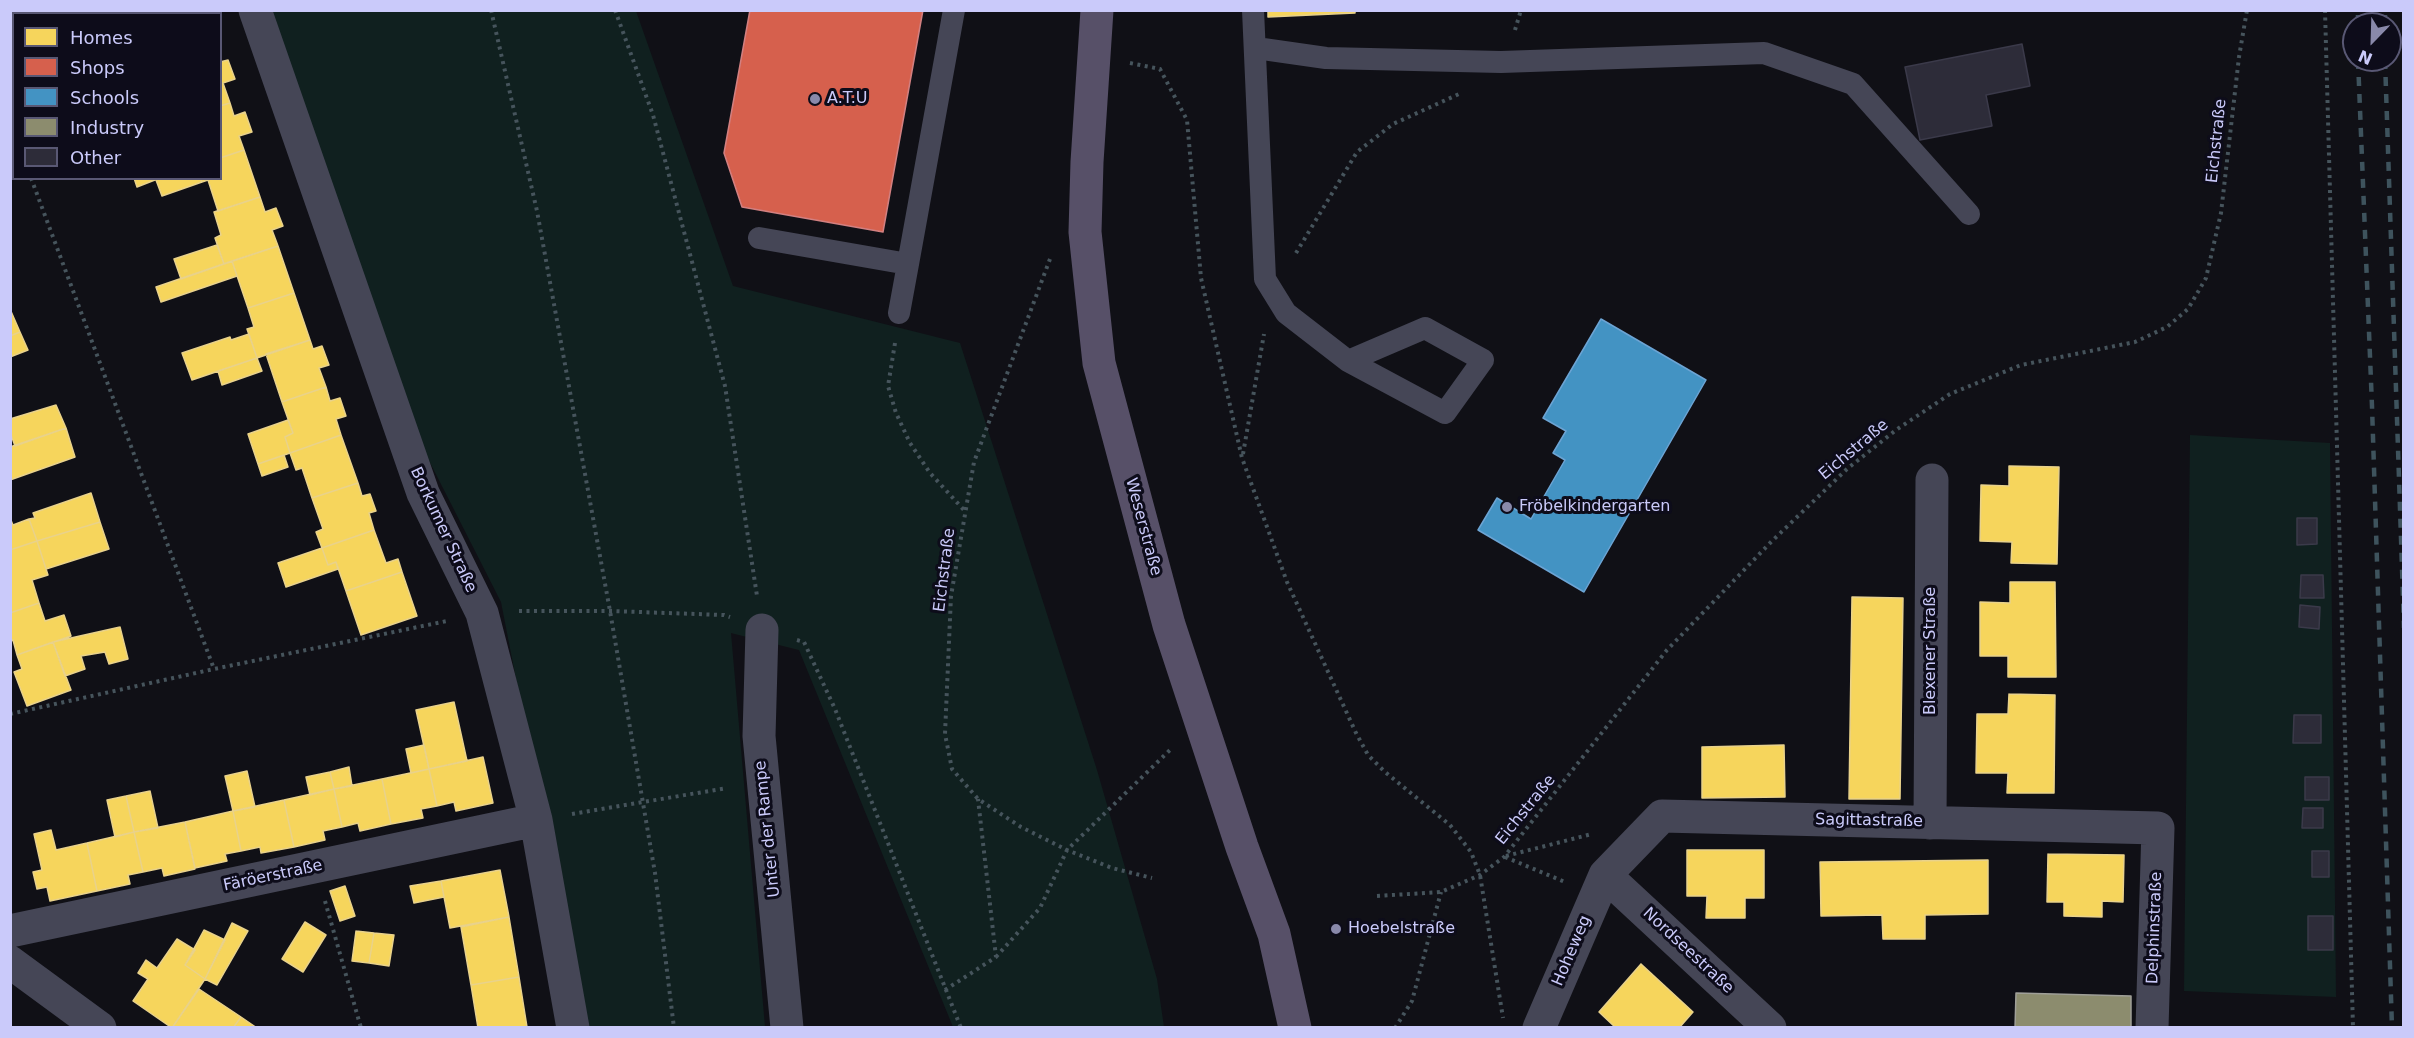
<!DOCTYPE html>
<html>
<head>
<meta charset="utf-8">
<style>
	body { margin:0 }
	#map { position:relative; width:2414px; height:1038px; overflow:hidden; background:#101016; font-family:"DejaVu Sans",sans-serif }
	canvas { display:block }
	.frame { position:absolute; inset:0; border:12px solid #cacafa; pointer-events:none }
	.legend { position:absolute; left:12px; top:12px; width:210px; height:168px; box-sizing:border-box; background:#0d0c1a; border:2px solid #595874; margin:0; padding:8px 10px; list-style:none; font-size:18px; color:#cacafa }
	.legend li { display:flex; align-items:center; gap:12px; height:30px }
	.legend b { width:30px; border:2px solid #595874 }
	.north { position:absolute; left:2342px; top:12px; width:60px; height:60px; box-sizing:border-box; background:#0d0c1a; border:2px solid #595874; border-radius:50%; rotate:203deg; font-size:16px; font-weight:700; line-height:24px; text-align:center; color:#cacafa }
	.north::after { content:''; display:block; margin:auto; width:21px; height:27px; background:#8989aa; clip-path:polygon(50% 0,100% 100%,50% 72%,0 100%) }
</style>
</head>
<body>
<div id="map">
<canvas width="2414" height="1038"></canvas>
<div class="frame"></div>
<ul class="legend">
<li><b style="height:16px;background:#f6d55c"></b>Homes</li>
<li><b style="height:16px;background:#d6604d"></b>Shops</li>
<li><b style="height:16px;background:#4393c3"></b>Schools</li>
<li><b style="height:16px;background:#8c8c6e"></b>Industry</li>
<li><b style="height:16px;background:#2d2c39"></b>Other</li>
</ul>
<div class="north">N</div>
</div>
<script>
const g = document.querySelector('canvas').getContext('2d');
g.lineJoin = 'round';
function fillPath(path, color) { g.fillStyle = color; g.fill(path, 'evenodd'); }
const toPath = rows => new Path2D(rows.map(r => 'M' + r).join(''));
function stroke(path, color, width, dash) { g.strokeStyle = color; g.lineWidth = width; g.lineCap = dash ? 'butt' : 'round'; g.setLineDash(dash || []); g.stroke(path); }
function label(font, color, halo, rows, align = 'center') {
  g.font = font + ' "DejaVu Sans",sans-serif'; g.lineWidth = 6; g.setLineDash([]); g.textBaseline = 'middle'; g.strokeStyle = halo; g.fillStyle = color; for (const [text, x, y, turn = 0] of rows) {
    g.save(); g.translate(x, y); g.rotate((+turn || 0) * Math.PI / 180); g.textAlign = isNaN(turn) ? turn : align; if (halo) g.strokeText(text, 0, 0); g.fillText(text, 0, 0); g.restore();
  }
}
const green = toPath([
	[270,11,636,11,733,286,960,343,1097,770,1157,979,1164,1027,953,1027,799,650,731,633,765,1027,584,1027,501,602,417,437],
	[2190,435,2330,443,2336,997,2184,991]
]);
const homes = toPath([
	[183,10,211,10,211,13,175,14,183,10],
	[1268,10,1355,10,1355,13,1268,17,1268,10],
	[228,60,235,79,223,83,230,103,220,106,220,62,228,60],
	[230,103,234,116,245,112,252,132,239,136,244,150,220,158,220,106,230,103],
	[244,150,260,197,218,211,208,180,202,182,200,178,220,178,220,158,244,150],
	[134,178,160,178,137,187,134,178],
	[160,178,200,178,202,182,162,196,156,180,160,178],
	[260,197,265,212,276,208,283,226,272,230,278,246,224,264,215,238,221,235,214,212,260,197],
	[217,245,224,264,181,279,174,259,217,245],
	[278,246,294,293,248,308,232,261,278,246],
	[232,261,237,276,161,302,156,287,232,261],
	[294,293,310,340,257,358,247,329,254,327,248,308,294,293],
	[10,309,20,332,10,336,10,309],
	[20,332,28,350,10,357,10,336,20,332],
	[249,334,257,358,192,380,182,353,230,337,231,340,249,334],
	[310,340,313,349,322,346,329,365,319,368,326,387,282,402,266,354,310,340],
	[257,358,262,371,222,385,218,371,257,358],
	[326,387,330,401,340,398,346,416,336,419,341,435,290,453,285,437,293,433,282,402,326,387],
	[56,405,66,428,15,446,10,432,10,419,56,405],
	[288,420,293,433,285,437,290,453,258,464,248,434,288,420],
	[66,428,75,457,10,480,10,447,66,428],
	[341,435,358,483,312,498,302,468,296,470,290,453,341,435],
	[284,455,288,467,262,476,258,464,284,455],
	[2009,466,2059,467,2057,564,2011,563,2012,542,1980,541,1981,485,2009,486,2009,466],
	[358,483,362,496,370,494,376,511,369,513,374,530,322,548,316,532,323,529,312,498,358,483],
	[91,493,100,522,37,541,29,519,35,518,33,513,91,493],
	[10,518,13,525,29,519,37,541,10,550,10,518],
	[100,522,109,549,46,569,37,541,100,522],
	[374,530,386,563,398,559,402,572,346,591,336,562,328,565,322,548,374,530],
	[37,541,48,575,32,580,39,603,10,613,10,550,37,541],
	[322,548,328,565,336,562,338,569,286,587,278,563,322,548],
	[402,572,417,616,361,635,346,591,402,572],
	[2010,582,2055,582,2056,677,2008,677,2008,656,1980,656,1980,602,2010,603,2010,582],
	[1852,597,1903,598,1900,799,1849,799,1852,597],
	[39,603,45,621,64,615,71,636,17,655,13,640,10,641,10,613,39,603],
	[120,627,128,659,109,664,105,652,81,656,85,669,65,676,53,642,120,627],
	[53,642,71,690,27,706,14,672,22,669,17,655,53,642],
	[2009,694,2055,695,2054,793,2007,793,2008,773,1976,773,1977,714,2008,714,2009,694],
	[454,702,467,761,429,769,416,710,454,702],
	[424,745,429,769,411,773,406,749,424,745],
	[1784,745,1785,797,1702,798,1702,747,1784,745],
	[483,757,493,803,456,811,454,802,437,806,429,769,483,757],
	[349,767,352,786,334,789,330,772,349,767],
	[429,769,437,806,421,809,423,818,391,824,382,779,429,769],
	[247,771,255,807,233,811,225,776,247,771],
	[330,772,334,789,310,795,306,777,330,772],
	[382,779,391,824,360,831,358,823,342,827,334,789,382,779],
	[334,789,342,827,323,831,325,840,294,847,284,800,334,789],
	[150,791,158,828,134,832,126,796,150,791],
	[126,796,134,832,115,837,107,800,126,796],
	[284,800,294,847,261,853,260,847,241,851,233,811,284,800],
	[233,811,241,851,225,854,227,861,195,868,185,822,233,811],
	[185,822,195,869,164,876,162,868,143,872,134,832,185,822],
	[51,830,56,850,87,843,97,891,50,901,47,887,37,889,33,872,42,870,34,834,51,830],
	[134,832,143,872,128,875,130,884,97,891,87,843,134,832],
	[1687,850,1764,850,1764,898,1745,898,1745,918,1706,918,1707,896,1687,896,1687,850],
	[2048,854,2124,855,2123,902,2102,901,2102,917,2064,916,2064,902,2047,902,2048,854],
	[1988,860,1988,914,1925,915,1925,939,1883,939,1882,915,1821,916,1820,862,1988,860],
	[500,870,509,917,450,928,441,881,500,870],
	[441,881,444,897,414,903,410,886,441,881],
	[345,886,355,916,340,921,330,891,345,886],
	[509,917,519,977,471,985,461,927,509,917],
	[305,922,326,935,303,972,282,959,305,922],
	[232,923,248,931,217,985,205,979,232,923],
	[204,930,225,940,205,979,185,965,204,930],
	[356,931,374,933,369,963,352,961,356,931],
	[374,933,394,935,389,966,369,963,374,933],
	[177,939,195,950,185,965,205,979,172,1028,133,1001,148,979,138,973,146,960,157,968,177,939],
	[1641,964,1693,1012,1679,1028,1616,1028,1599,1012,1641,964],
	[519,977,527,1027,478,1028,471,985,519,977],
	[199,989,241,1017,233,1028,172,1028,199,989],
	[241,1017,257,1028,233,1028,241,1017]
]);
const shops = toPath([
	[750,10,923,10,883,232,742,207,724,153,750,10]
]);
const schools = toPath([
	[1601,319,1706,380,1584,592,1478,530,1497,498,1531,519,1565,460,1553,453,1566,431,1543,418,1601,319]
]);
const industry = toPath([
	[2016,993,2131,996,2131,1028,2015,1028,2016,993]
]);
const building = toPath([
	[2022,44,2030,86,1986,95,1992,126,1920,140,1905,67,2022,44],
	[2297,518,2317,518,2317,544,2297,545,2297,518],
	[2301,575,2323,575,2324,598,2300,598,2301,575],
	[2300,605,2320,607,2319,629,2299,627,2300,605],
	[2294,715,2321,715,2321,743,2293,743,2294,715],
	[2305,777,2329,777,2329,800,2305,800,2305,777],
	[2303,808,2323,808,2323,828,2302,828,2303,808],
	[2312,851,2329,851,2329,877,2312,877,2312,851],
	[2308,916,2333,916,2333,950,2308,950,2308,916]
]);
const path = toPath([
	[491,10,537,211,610,611,655,873,674,1028],
	[615,10,653,115,725,386,757,596],
	[2325,10,2353,1028],
	[1515,30,1521,10],
	[1130,63,1160,69,1187,120,1201,278,1242,458,1287,582,1356,733,1368,755,1385,772,1450,825,1471,852,1480,875,1503,1018],
	[10,125,14,133],
	[31,178,214,669],
	[1296,253,1357,152,1393,124,1459,94],
	[1050,259,974,462,951,596,945,734,952,769,978,799,1021,827,1067,850,1112,868,1152,878],
	[895,343,888,386,896,413,910,443,930,473,964,510],
	[1243,454,1264,334],
	[519,611,610,611,724,615,730,617],
	[797,640,804,642,835,709,961,1028],
	[10,714,214,669,447,621],
	[572,814,727,788],
	[1506,856,1592,834],
	[1505,857,1565,882],
	[1377,896,1441,892,1480,875,1504,857,1667,650,1771,542,1847,469,1896,430,1950,394,2021,365,2135,342,2167,327,2188,309,2206,278,2221,213,2239,57,2247,10],
	[325,901,361,1028],
	[996,957,1040,908,1067,850,1172,748],
	[945,990,996,957,978,799],
	[1395,1028,1412,1001,1441,892]
]);
const service = toPath([
	[1253,10,1265,279,1286,313,1348,361,1445,413,1483,360,1425,328,1348,361],
	[1256,48,1326,58,1501,62,1764,53,1853,84,1969,214],
	[759,238,908,264,954,10],
	[899,313,908,264]
]);
const minor = toPath([
	[255,10,423,493,482,613,536,820,573,1028],
	[762,630,759,736,787,1028],
	[1930,823,1932,480],
	[1605,875,1770,1028],
	[10,931,536,820],
	[10,962,100,1028],
	[1539,1028,1605,875,1662,816,2158,828,2152,1028]
]);
const primary = toPath([
	[1097,10,1087,162,1085,232,1099,363,1169,625,1242,847,1274,934,1295,1028]
]);
const rail = toPath([
	[2358,24,2358,10],
	[2385,24,2385,10],
	[2358,60,2372,406,2392,1028],
	[2385,60,2404,628]
]);
const markers = [
	[815,99,6,"#8989aa"],
	[1507,507,6,"#8989aa"],
	[1336,929,6,"#8989aa"]
];
const poiNames = [
	["A.T.U",827,99],
	["Fröbelkindergarten",1519,507],
	["Hoebelstraße",1348,929]
];
const streetNames = [
	["Eichstraße",2217,141,-84],
	["Eichstraße",1854,450,-40],
	["Weserstraße",1143,527,75],
	["Borkumer Straße",443,530,65],
	["Eichstraße",945,570,-83],
	["Blexener Straße",1931,651,-90],
	["Eichstraße",1526,810,-51],
	["Sagittastraße",1869,821,1],
	["Unter der Rampe",768,829,-96],
	["Färöerstraße",273,876,-12],
	["Delphinstraße",2155,928,-88],
	["Hoheweg",1572,951,-67],
	["Nordseestraße",1688,951,43]
];
fillPath(green, '#10201f');
fillPath(homes, '#f6d55c');
stroke(homes, '#e9d28b', 1.5);
fillPath(shops, '#d6604d');
stroke(shops, '#d28081', 1.5);
fillPath(schools, '#4393c3');
stroke(schools, '#6ca4d4', 1.5);
fillPath(industry, '#8c8c6e');
stroke(industry, '#9f9f98', 1.5);
fillPath(building, '#2d2c39');
stroke(building, '#3b3a4a', 1.5);
stroke(path, '#46545c', 4, [3, 4.5]);
stroke(service, '#454656', 22);
stroke(minor, '#454656', 33);
stroke(primary, '#575068', 33);
stroke(rail, '#3e535d', 4.5, [9, 8]);
for (const [x, y, r, color] of markers) { const dot = new Path2D(); dot.arc(x, y, r, 0, 2 * Math.PI); g.fillStyle = color; g.fill(dot); stroke(dot, '#0d0c1a', 2); }
label('16px', '#cacafa', '#0d0c1a', poiNames, 'left');
label('16px', '#cacafa', '#0d0c1a', streetNames);
</script>
</body>
</html>
